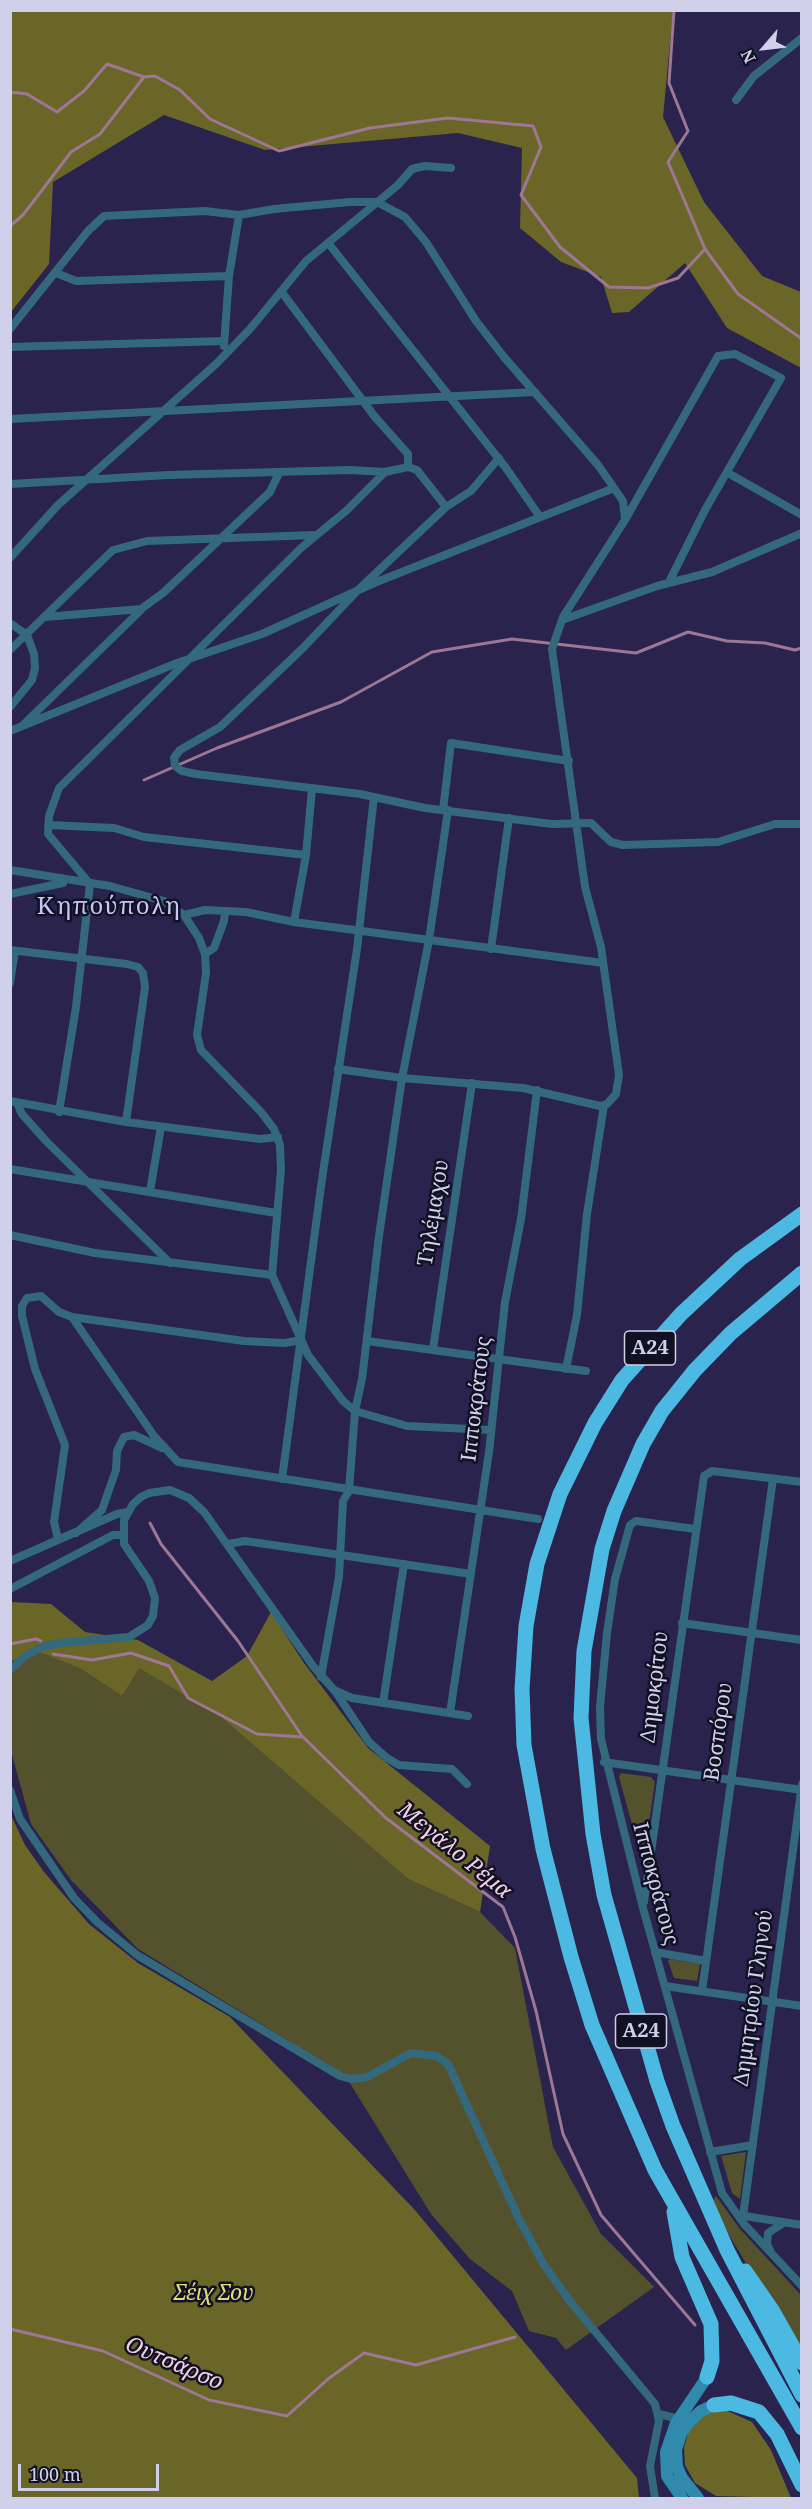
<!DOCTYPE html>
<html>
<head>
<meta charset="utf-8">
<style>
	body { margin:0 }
	#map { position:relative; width:812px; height:2509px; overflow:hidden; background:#29234d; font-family:"Noto Serif",serif }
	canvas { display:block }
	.frame { position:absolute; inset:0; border:12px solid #d0d0eb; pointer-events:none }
	.north { position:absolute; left:734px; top:18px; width:60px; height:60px; -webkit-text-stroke:4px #121023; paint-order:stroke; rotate:242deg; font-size:16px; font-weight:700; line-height:24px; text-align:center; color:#d0d0eb }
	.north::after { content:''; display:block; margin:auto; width:21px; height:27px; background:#d0d0eb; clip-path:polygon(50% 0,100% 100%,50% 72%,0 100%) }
	.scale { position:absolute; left:18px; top:2464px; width:141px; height:27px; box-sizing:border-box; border:3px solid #d0d0eb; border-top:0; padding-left:8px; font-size:18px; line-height:21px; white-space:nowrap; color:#d0d0eb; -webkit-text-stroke:4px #121023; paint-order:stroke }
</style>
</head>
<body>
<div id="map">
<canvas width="812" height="2509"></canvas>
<div class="frame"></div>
<div class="north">N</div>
<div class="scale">100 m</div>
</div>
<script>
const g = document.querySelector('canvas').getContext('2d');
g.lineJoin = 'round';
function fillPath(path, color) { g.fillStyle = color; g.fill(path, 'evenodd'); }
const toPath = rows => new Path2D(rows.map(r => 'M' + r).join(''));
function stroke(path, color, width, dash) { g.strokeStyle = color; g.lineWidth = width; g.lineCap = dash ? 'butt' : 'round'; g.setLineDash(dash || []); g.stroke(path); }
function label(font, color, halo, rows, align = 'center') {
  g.font = font + ' "Noto Serif",serif'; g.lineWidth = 5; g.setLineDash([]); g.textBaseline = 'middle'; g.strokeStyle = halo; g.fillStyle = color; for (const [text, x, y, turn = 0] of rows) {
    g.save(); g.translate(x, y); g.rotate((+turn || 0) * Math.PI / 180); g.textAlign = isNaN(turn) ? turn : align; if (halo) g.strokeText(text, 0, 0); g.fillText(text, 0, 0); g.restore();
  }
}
const green = toPath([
	[34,1650,81,1669,122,1696,138,1667,221,1717,408,1879,480,1912,515,1948,553,2147,601,2234,654,2287,566,2350,556,2338,529,2331,512,2291,470,2259,431,2214,348,2080,286,2039,138,1949,71,1880,31,1824,11,1751,10,1680,11,1669],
	[621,1773,651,1777,655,1782,643,1864,619,1777],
	[670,1959,700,1964,697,1981,674,1978,668,1961],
	[746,2152,740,2199,732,2193,721,2156],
	[716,2196,740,2229,801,2295,801,2355,716,2213,712,2202]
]);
const forest = toPath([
	[11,10,673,11,663,117,704,202,762,276,801,292,801,368,727,328,685,263,629,312,612,313,601,277,561,262,520,228,522,148,458,133,265,150,164,115,53,182,49,264,11,312],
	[11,1602,51,1604,85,1632,138,1640,212,1681,247,1656,271,1612,304,1663,368,1748,490,1846,480,1912,408,1879,221,1717,139,1668,122,1696,81,1669,34,1650,11,1662],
	[10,1813,25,1845,44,1872,89,1924,138,1963,230,2017,414,2209,637,2478,639,2498,11,2498],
	[723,2409,752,2422,771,2450,791,2498,716,2496,695,2483,685,2465,684,2447,690,2427,705,2414]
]);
const stream = toPath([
	[674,10,669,83,688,131,668,162,705,249],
	[10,92,27,94,57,112,84,91,107,64,144,77,155,76,180,90,210,119,279,151,370,128,448,118,533,126,541,147,521,195,560,247,609,287,648,288,678,278,705,249,738,294,802,339],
	[10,226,23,215,71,152,100,134,144,77],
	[144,780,217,748,341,702,432,652,512,639,636,653,688,632,727,641,765,643,795,650,802,648],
	[150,1523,161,1544,238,1641,302,1736],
	[10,1644,36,1639,41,1641],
	[53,1654,92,1660,131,1653,169,1666,188,1698,257,1734,303,1737,386,1818,503,1907,515,1937,536,2011,563,2134,601,2215,695,2325],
	[10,2329,103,2351,209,2400,287,2416,328,2379,364,2353,416,2365,515,2337]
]);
const street = toPath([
	[736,100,754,76,802,38],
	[329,244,506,468,540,517],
	[56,273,76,281,229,276],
	[281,291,375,417,408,454,408,467,417,470,446,507],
	[10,329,88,231,104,216,205,211,239,215,274,209,350,202,377,202,405,217,426,242,476,321,504,357,598,465,623,501,625,519],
	[224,346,229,276,239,215],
	[10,347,224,341],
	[10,419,535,392],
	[499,458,471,491,446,507,358,590,303,648,220,727,180,750,174,758,175,766,182,771,196,774,360,794,425,808,552,824,591,823,611,842,623,845,718,842,775,824,802,824],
	[728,473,802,515],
	[10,484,169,475,349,470,385,472,408,467],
	[10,558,58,505,216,364,250,329,306,261,398,185,412,169,425,166,451,168],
	[45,617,141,609,163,593,270,492,279,473],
	[562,620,657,586,712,572,802,533],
	[10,623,27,635,34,654,35,668,32,680,10,707],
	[10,650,113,550,147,541,315,535],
	[24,724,141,610],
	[10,731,177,663,262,634,374,583,614,488],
	[443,810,451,743,569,761],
	[48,825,114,828,144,837,306,855],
	[10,870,110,886,164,901,184,915,199,938,205,954,206,973,197,1035,201,1050,261,1112,274,1129,280,1145,281,1170,272,1275,308,1355,343,1401,355,1411,407,1426,491,1430],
	[10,894,63,883],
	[184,915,205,910,246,912,294,922,603,963],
	[294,922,306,855,312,789],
	[491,949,509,818],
	[10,950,127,964,138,967,143,973,145,987,126,1122],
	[205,954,214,948,224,921,225,911],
	[10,983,15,951],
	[338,1069,402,1078,523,1088,600,1106,607,1104,616,1094,619,1075,601,947,585,887,552,649,563,617,625,520,718,356,735,354,781,378,705,510,669,582],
	[10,1101,126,1122,260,1139,278,1137],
	[17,1103,22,1114,46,1141,170,1263],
	[59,1112,76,1007,90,884,48,834,49,816,59,788,301,548,346,511,385,472],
	[10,1169,276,1213],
	[150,1191,161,1127],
	[10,1235,95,1253,272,1275],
	[72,1317,154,1436,178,1462,538,1519],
	[367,1341,586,1371],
	[433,1349,472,1083],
	[566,1369,577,1315,587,1214,604,1105],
	[282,1479,322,1179,357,949,374,797],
	[695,1529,636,1521,630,1525,615,1579,607,1633,600,1707,601,1739,643,1908,722,2193,744,2224,802,2286],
	[76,1533,102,1510,116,1470,117,1451,124,1437,134,1435,162,1448],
	[58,1539,54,1522,65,1445,35,1369,22,1316,22,1306,27,1298,41,1296,59,1312,72,1317,244,1341,285,1343,301,1340],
	[228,1544,245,1541,471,1574],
	[10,1561,117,1514,127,1512],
	[10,1589,113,1535,122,1535],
	[682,1623,802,1640],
	[10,1670,25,1656,42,1647,59,1643,129,1637,148,1625,153,1616,155,1598,149,1581,124,1544,124,1520,133,1504,141,1497,149,1493,170,1490,189,1498,204,1512,313,1666,334,1690,352,1698,468,1716],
	[321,1677,339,1577,343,1501,349,1491,355,1411,362,1379,379,1236,402,1078,429,940,448,810],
	[335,1691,369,1742,387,1758,399,1765,452,1769,467,1784],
	[383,1703,404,1564],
	[450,1713,489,1452,505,1302,521,1219,537,1090],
	[604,1762,802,1790],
	[10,1790,20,1819,74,1898,97,1922,137,1955,340,2076,351,2079,367,2077,411,2053,437,2056,448,2064,520,2221,544,2265,569,2300,655,2404,659,2421,650,2466,655,2498],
	[644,1902,704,1476,712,1471,802,1482],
	[655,1952,706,1961],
	[665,1986,802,2006],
	[702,1991,773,1479],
	[710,2152,753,2145],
	[738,2215,802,2225],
	[743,2216,802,1784],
	[770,2250,767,2244,768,2233,782,2224],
	[659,2414,679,2419]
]);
const secondary = toPath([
	[682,2498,667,2476,666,2452,676,2423,707,2377],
	[698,2498,682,2478,677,2467,676,2450,681,2434,689,2422,701,2411,714,2405]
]);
const highway = toPath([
	[802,1214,740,1259,681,1314,622,1380,595,1423,560,1494,537,1564,526,1626,522,1689,524,1745,543,1849,571,1957,592,2025,655,2170,802,2428],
	[802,1273,731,1333,695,1370,662,1411,643,1444,614,1511,602,1549,584,1651,581,1718,593,1834,604,1895,657,2081,673,2126,727,2250,802,2395],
	[674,2212,682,2257,711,2324,712,2361,707,2377],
	[745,2271,772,2310,802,2363],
	[714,2405,731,2403,759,2412,777,2434,802,2485]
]);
const shields = [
	[650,1348,51],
	[641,2031,51]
];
const shieldNames = [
	["Α24",650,1348],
	["Α24",641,2031]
];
const streetNames = [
	["Τηλέμαχου",434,1213,-81],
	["Ιπποκράτους",477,1399,-83],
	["Δημοκρίτου",655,1687,-83],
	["Βοσπόρου",719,1732,-82],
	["Ιπποκράτους",655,1884,75],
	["Δημητρίου Γληνού",754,1998,-82]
];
const parkNames = [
	["Σέιχ Σου",214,2294]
];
const waterNames = [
	["Μεγάλο Ρέμα",454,1851,39],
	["Ουτσάρσο",174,2364,23]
];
const quarterNames = [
	["Κηπούπολη",109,907]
];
fillPath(green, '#53522d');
fillPath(forest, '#696628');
stroke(stream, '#9e7794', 3);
stroke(street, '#34687d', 8);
stroke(secondary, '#2f8aac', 12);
stroke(highway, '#4cb9e3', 15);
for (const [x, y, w] of shields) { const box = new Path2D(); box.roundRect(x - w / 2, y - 17, w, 34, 4.5); g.fillStyle = '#121023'; g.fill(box); stroke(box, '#d0d0eb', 1.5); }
label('bold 20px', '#d0d0eb', null, shieldNames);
label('21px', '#d0d0eb', '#121023', streetNames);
label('italic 21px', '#dedb80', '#121023', parkNames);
label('italic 22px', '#f4d1e2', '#121023', waterNames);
g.letterSpacing = '1.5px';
label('24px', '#c7c4fa', '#121023', quarterNames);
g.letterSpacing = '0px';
</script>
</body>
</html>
